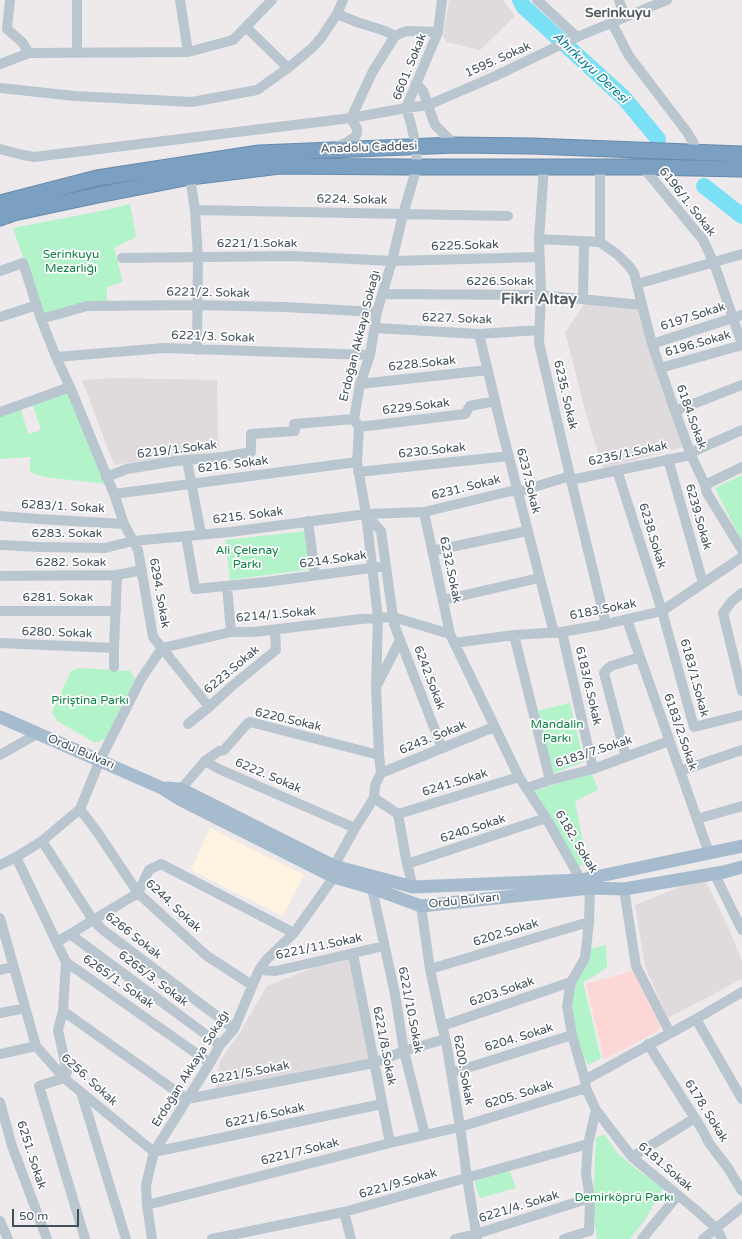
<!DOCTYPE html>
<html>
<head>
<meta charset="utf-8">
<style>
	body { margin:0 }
	#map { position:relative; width:742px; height:1239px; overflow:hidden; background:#eeeaeb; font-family:"Varela Round",sans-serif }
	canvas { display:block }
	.scale { position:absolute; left:12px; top:1209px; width:67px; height:18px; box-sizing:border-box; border:2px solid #414f5a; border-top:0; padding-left:5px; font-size:12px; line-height:14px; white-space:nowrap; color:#414f5a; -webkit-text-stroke:3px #fff; paint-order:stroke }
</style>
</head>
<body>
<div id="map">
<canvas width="742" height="1239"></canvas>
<div class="scale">50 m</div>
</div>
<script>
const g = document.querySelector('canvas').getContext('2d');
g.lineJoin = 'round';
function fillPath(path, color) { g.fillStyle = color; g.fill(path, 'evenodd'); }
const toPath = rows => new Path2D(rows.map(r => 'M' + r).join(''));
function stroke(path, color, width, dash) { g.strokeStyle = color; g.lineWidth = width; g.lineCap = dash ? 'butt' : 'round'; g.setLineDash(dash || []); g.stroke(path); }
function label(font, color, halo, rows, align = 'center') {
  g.font = font + ' "Varela Round",sans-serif'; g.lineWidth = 3.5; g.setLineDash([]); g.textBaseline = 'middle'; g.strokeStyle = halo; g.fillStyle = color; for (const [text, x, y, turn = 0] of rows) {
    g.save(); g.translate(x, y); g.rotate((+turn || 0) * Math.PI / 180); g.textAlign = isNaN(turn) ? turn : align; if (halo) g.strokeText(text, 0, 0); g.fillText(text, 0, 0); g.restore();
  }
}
const commercial = toPath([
	[210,828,304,875,283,916,191,870]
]);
const education = toPath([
	[449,0,503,0,515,16,480,50,447,42,443,36],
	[585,303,641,309,686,446,603,469,586,414,565,332],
	[116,378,217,380,218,436,220,450,114,465,82,380],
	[704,877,729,929,742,961,742,979,668,1018,645,967,635,905],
	[350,953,372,1061,215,1091,220,1061,240,1032,267,986]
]);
const medical = toPath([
	[633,971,660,1026,657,1032,604,1059,586,984]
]);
const green = toPath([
	[130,204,136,237,114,248,123,282,107,287,107,303,43,316,13,228,106,210],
	[69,391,107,484,44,477,30,472,30,457,0,459,0,413,20,406,28,434,41,430,32,402],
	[742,475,742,542,715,488],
	[307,531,311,569,230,580,225,540],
	[78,668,130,671,135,679,105,739,96,743,57,721,52,712,71,671],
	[570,703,584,762,548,775,532,712],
	[591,772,598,790,575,801,587,863,577,867,532,792],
	[606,945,607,967,596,975,583,982,601,1058,588,1065,583,1056,576,1032,572,1009,574,988,590,949],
	[604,1134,618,1154,639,1171,663,1188,645,1220,630,1239,597,1239,594,1221,594,1181,596,1138],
	[509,1169,516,1188,480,1198,474,1182]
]);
const river = toPath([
	[520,0,524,7,624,98,658,139],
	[704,186,742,216]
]);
const minor = toPath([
	[10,0,7,29,22,42,29,53],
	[77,0,77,53],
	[180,0,188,52],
	[537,0,577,37],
	[619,0,625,17],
	[337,14,357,22,385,31,395,36],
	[612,23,629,56,687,132,693,142,695,153],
	[246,27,288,68],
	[0,64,29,53,188,52,233,40,272,0],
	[416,83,423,91,435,125,455,145],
	[0,88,75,96,192,102,257,90,288,68,312,48,321,38,337,14,343,0],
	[336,147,347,142,355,137,357,133,357,129,351,118,373,71,395,36,401,33,407,31,438,32],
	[0,149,23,155,34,157,351,118,406,108,428,105,491,78,577,37,667,0],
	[544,167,539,239,541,291,539,343,570,476,606,624],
	[600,167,600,242],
	[643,167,703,240,714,263,742,344],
	[190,177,195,210,198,257,197,350],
	[195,210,508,216],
	[539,239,600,242],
	[600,242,618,255,629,266,634,273,652,344,675,411,691,455,705,485,707,493,742,550],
	[122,258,292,256,392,261,539,257],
	[0,271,23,263,41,319,56,357,70,387,114,494,124,524,138,550,153,637,162,648,141,679,100,760,80,809,42,841,16,857,0,865],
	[637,284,742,254],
	[382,294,540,295,642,305],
	[583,299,584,242],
	[0,317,37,305],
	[41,319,87,306,198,305,285,307,377,312],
	[375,328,479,334,539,330],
	[479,334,502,430,554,633],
	[652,344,742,315],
	[56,357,164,348,370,355],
	[660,368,742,345],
	[360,384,488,370],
	[675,411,742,385],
	[0,412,70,387],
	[359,427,465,414,470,406,495,401],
	[690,453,742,430],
	[668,459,703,583],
	[187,460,201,534],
	[617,470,662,611,694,727,742,715],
	[358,472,509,456],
	[106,477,127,469,176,461,223,457,251,452,251,434,295,431,294,424,354,419],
	[571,480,691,455],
	[705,485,742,467],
	[114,494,357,462],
	[424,512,450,634],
	[366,514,381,531,393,617,394,624,400,640,377,685],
	[0,516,38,519,124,524],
	[308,521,315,575],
	[186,536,195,589,266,582,386,566],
	[0,545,39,547,105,548,133,541,230,532,366,514,424,512,511,491,518,492,570,476],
	[432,551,527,531],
	[0,576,117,575,142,570],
	[227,586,231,632],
	[742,593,732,601,723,613,742,691],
	[443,600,539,578],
	[0,611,116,611],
	[627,620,709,853],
	[562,632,593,769],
	[514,635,550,780],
	[400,640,442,748],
	[0,643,114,648],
	[454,643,514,635,562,632,606,624,662,611,742,557],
	[114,667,114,648,117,575],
	[209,707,162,648,231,632,254,632,361,619,393,617,450,634,519,777,546,818,581,880,590,888,589,922,585,958,571,982,567,1006,572,1035,585,1080,586,1088,596,1110,632,1157,696,1210,717,1229,722,1239],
	[188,724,209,707,232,686,276,650,275,630],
	[0,755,37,734],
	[626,757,604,673,607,669,611,666,640,657],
	[205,761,219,751,224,750,247,724,250,722,379,755],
	[680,771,742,750],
	[381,773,494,727],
	[527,788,550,780,593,769,669,741],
	[181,789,205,761,221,770,355,828],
	[374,798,398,814,407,864,413,887],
	[80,809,98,833,138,893,207,956,252,985],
	[398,814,519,777],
	[697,819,742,806],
	[42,841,93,920,103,930,234,1029],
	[16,857,66,962,210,1063],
	[407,864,546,818],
	[714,873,742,930],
	[372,888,395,994,404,1051,425,1135],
	[624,889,636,966,670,1033],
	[421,906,430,969,442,1026,446,1041,460,1127,467,1177,477,1239],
	[0,918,36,1046,64,1078,154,1152,382,1104],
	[70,934,220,1045],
	[57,942,138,893,149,870,161,864,294,933],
	[353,954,390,1143],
	[66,962,63,1011,58,1030,67,1072,64,1078,39,1086,85,1239],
	[430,969,589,922],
	[0,970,13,967],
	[259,970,276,971,384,946],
	[63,1011,187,1099,374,1063,404,1051,445,1039],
	[0,1013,25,1008],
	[696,1019,742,1099],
	[442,1026,571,982],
	[648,1044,703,1131,709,1143,728,1168,742,1191],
	[0,1054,36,1046],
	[451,1073,572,1035],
	[585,1080,696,1019,742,992],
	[81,1092,126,1239],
	[0,1102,12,1146,47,1239],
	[632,1157,695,1118],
	[147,1205,390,1143,460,1127,586,1088],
	[344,1212,351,1239],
	[0,1221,8,1239],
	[152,1239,147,1205,146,1185,154,1152,210,1063,220,1045,234,1029,259,970,267,959,294,933,334,877,334,866,355,828,374,798,375,785,381,773,379,755,376,687,378,618,366,514,357,462,359,427,354,419,360,384,370,355,377,312,392,261,403,214,417,167,416,146,411,124,406,108,438,32,442,0],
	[212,1239,344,1212,588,1144],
	[455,1239,476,1234,590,1198],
	[564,1239,589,1231,590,1198,586,1174,588,1144,596,1110],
	[642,1239,678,1195],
	[703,1239,742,1207]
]);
const major = toPath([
	[0,717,162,788,181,800,334,877,372,888,421,906,590,888,624,889,724,872,742,867],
	[166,788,181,789,334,866,413,887,581,880,742,846]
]);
const highway = toPath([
	[0,203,97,178,259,153,455,145,532,146,742,154],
	[0,218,14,213,98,195,190,177,280,166,405,167,643,167,742,169]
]);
const streetNames = [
	["1595. Sokak",498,60,-24],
	["6601. Sokak",410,67,-68],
	["Anadolu Caddesi",369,148,-2],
	["6224. Sokak",352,200,1],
	["6196/1. Sokak",687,202,52],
	["6221/1.Sokak",257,244],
	["6225.Sokak",465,246,-2],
	["6226.Sokak",500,282],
	["6221/2. Sokak",208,293,1],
	["6197.Sokak",693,317,-18],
	["6227. Sokak",457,319,2],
	["Erdoğan Akkaya Sokağı",360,336,-76],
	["6221/3. Sokak",213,337,2],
	["6196.Sokak",698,344,-16],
	["6228.Sokak",422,364,-6],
	["6235. Sokak",565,395,77],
	["6229.Sokak",416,407,-7],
	["6184.Sokak",691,417,70],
	["6219/1.Sokak",177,450,-7],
	["6230.Sokak",432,451,-6],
	["6235/1.Sokak",628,454,-12],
	["6216. Sokak",233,465,-7],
	["6237.Sokak",528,481,76],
	["6231. Sokak",466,488,-14],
	["6283/1. Sokak",63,507,3],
	["6215. Sokak",248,516,-7],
	["6239.Sokak",698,517,74],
	["6283. Sokak",67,534],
	["6238.Sokak",652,536,73],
	["6214.Sokak",333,560,-8],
	["6282. Sokak",71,563],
	["6232.Sokak",450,570,78],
	["6294. Sokak",159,593,80],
	["6281. Sokak",58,598],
	["6183.Sokak",603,610,-11],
	["6214/1.Sokak",276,615,-5],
	["6280. Sokak",57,633,2],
	["6223.Sokak",232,670,-40],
	["6242.Sokak",429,678,69],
	["6183/1.Sokak",694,678,75],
	["6183/6.Sokak",588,686,77],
	["6220.Sokak",288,720,13],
	["6183/2.Sokak",680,732,71],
	["6243. Sokak",433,738,-22],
	["Ordu Bulvarı",81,752,23],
	["6183/7.Sokak",594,752,-18],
	["6222. Sokak",268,776,23],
	["6241.Sokak",455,783,-17],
	["6240.Sokak",473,829,-18],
	["6182. Sokak",576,842,59],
	["Ordu Bulvarı",464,901,-6],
	["6244. Sokak",173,906,43],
	["6202.Sokak",506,933,-17],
	["6266 Sokak",133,936,38],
	["6221/11.Sokak",319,947,-12],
	["6265/3. Sokak",153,979,37],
	["6265/1. Sokak",118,982,35],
	["6203.Sokak",502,992,-19],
	["6221/10.Sokak",410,1010,79],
	["6204. Sokak",519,1038,-17],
	["6221/8.Sokak",384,1046,79],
	["Erdoğan Akkaya Sokağı",191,1069,-58],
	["6200. Sokak",463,1070,80],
	["6221/5.Sokak",250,1073,-11],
	["6256. Sokak",89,1080,42],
	["6205. Sokak",519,1095,-17],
	["6178. Sokak",706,1111,58],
	["6221/6.Sokak",265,1116,-12],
	["6221/7.Sokak",300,1152,-14],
	["6251. Sokak",31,1155,72],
	["6181.Sokak",665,1167,41],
	["6221/9.Sokak",398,1184,-16],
	["6221/4. Sokak",519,1207,-17]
];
const parkNames = [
	["Serinkuyu",71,255],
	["Mezarlığı",71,269],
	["Ali Çelenay",247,551],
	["Parkı",247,565],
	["Piriştina Parkı",90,701],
	["Mandalin",557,725],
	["Parkı",557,739],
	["Demirköprü Parkı",624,1198]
];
const waterNames = [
	["Ahırkuyu Deresi",590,68,43]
];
const quarterNames = [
	["Serinkuyu",618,13]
];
const districtNames = [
	["Fikri Altay",539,300]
];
fillPath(commercial, '#fef4df');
fillPath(education, '#dfdbdc');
fillPath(medical, '#fdd7d5');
fillPath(green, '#b2f3c9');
stroke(river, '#79e0f6', 16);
stroke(highway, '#678bad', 17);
stroke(minor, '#b9c6d0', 10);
stroke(major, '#a6bcce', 13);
stroke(highway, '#7ca0c1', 15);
label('12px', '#414f5a', '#fff', streetNames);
label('12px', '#0c8243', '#fff', parkNames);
label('italic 13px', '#037d97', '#fff', waterNames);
label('bold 14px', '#575c61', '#fff', quarterNames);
label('bold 16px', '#575c61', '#fff', districtNames);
</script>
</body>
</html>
